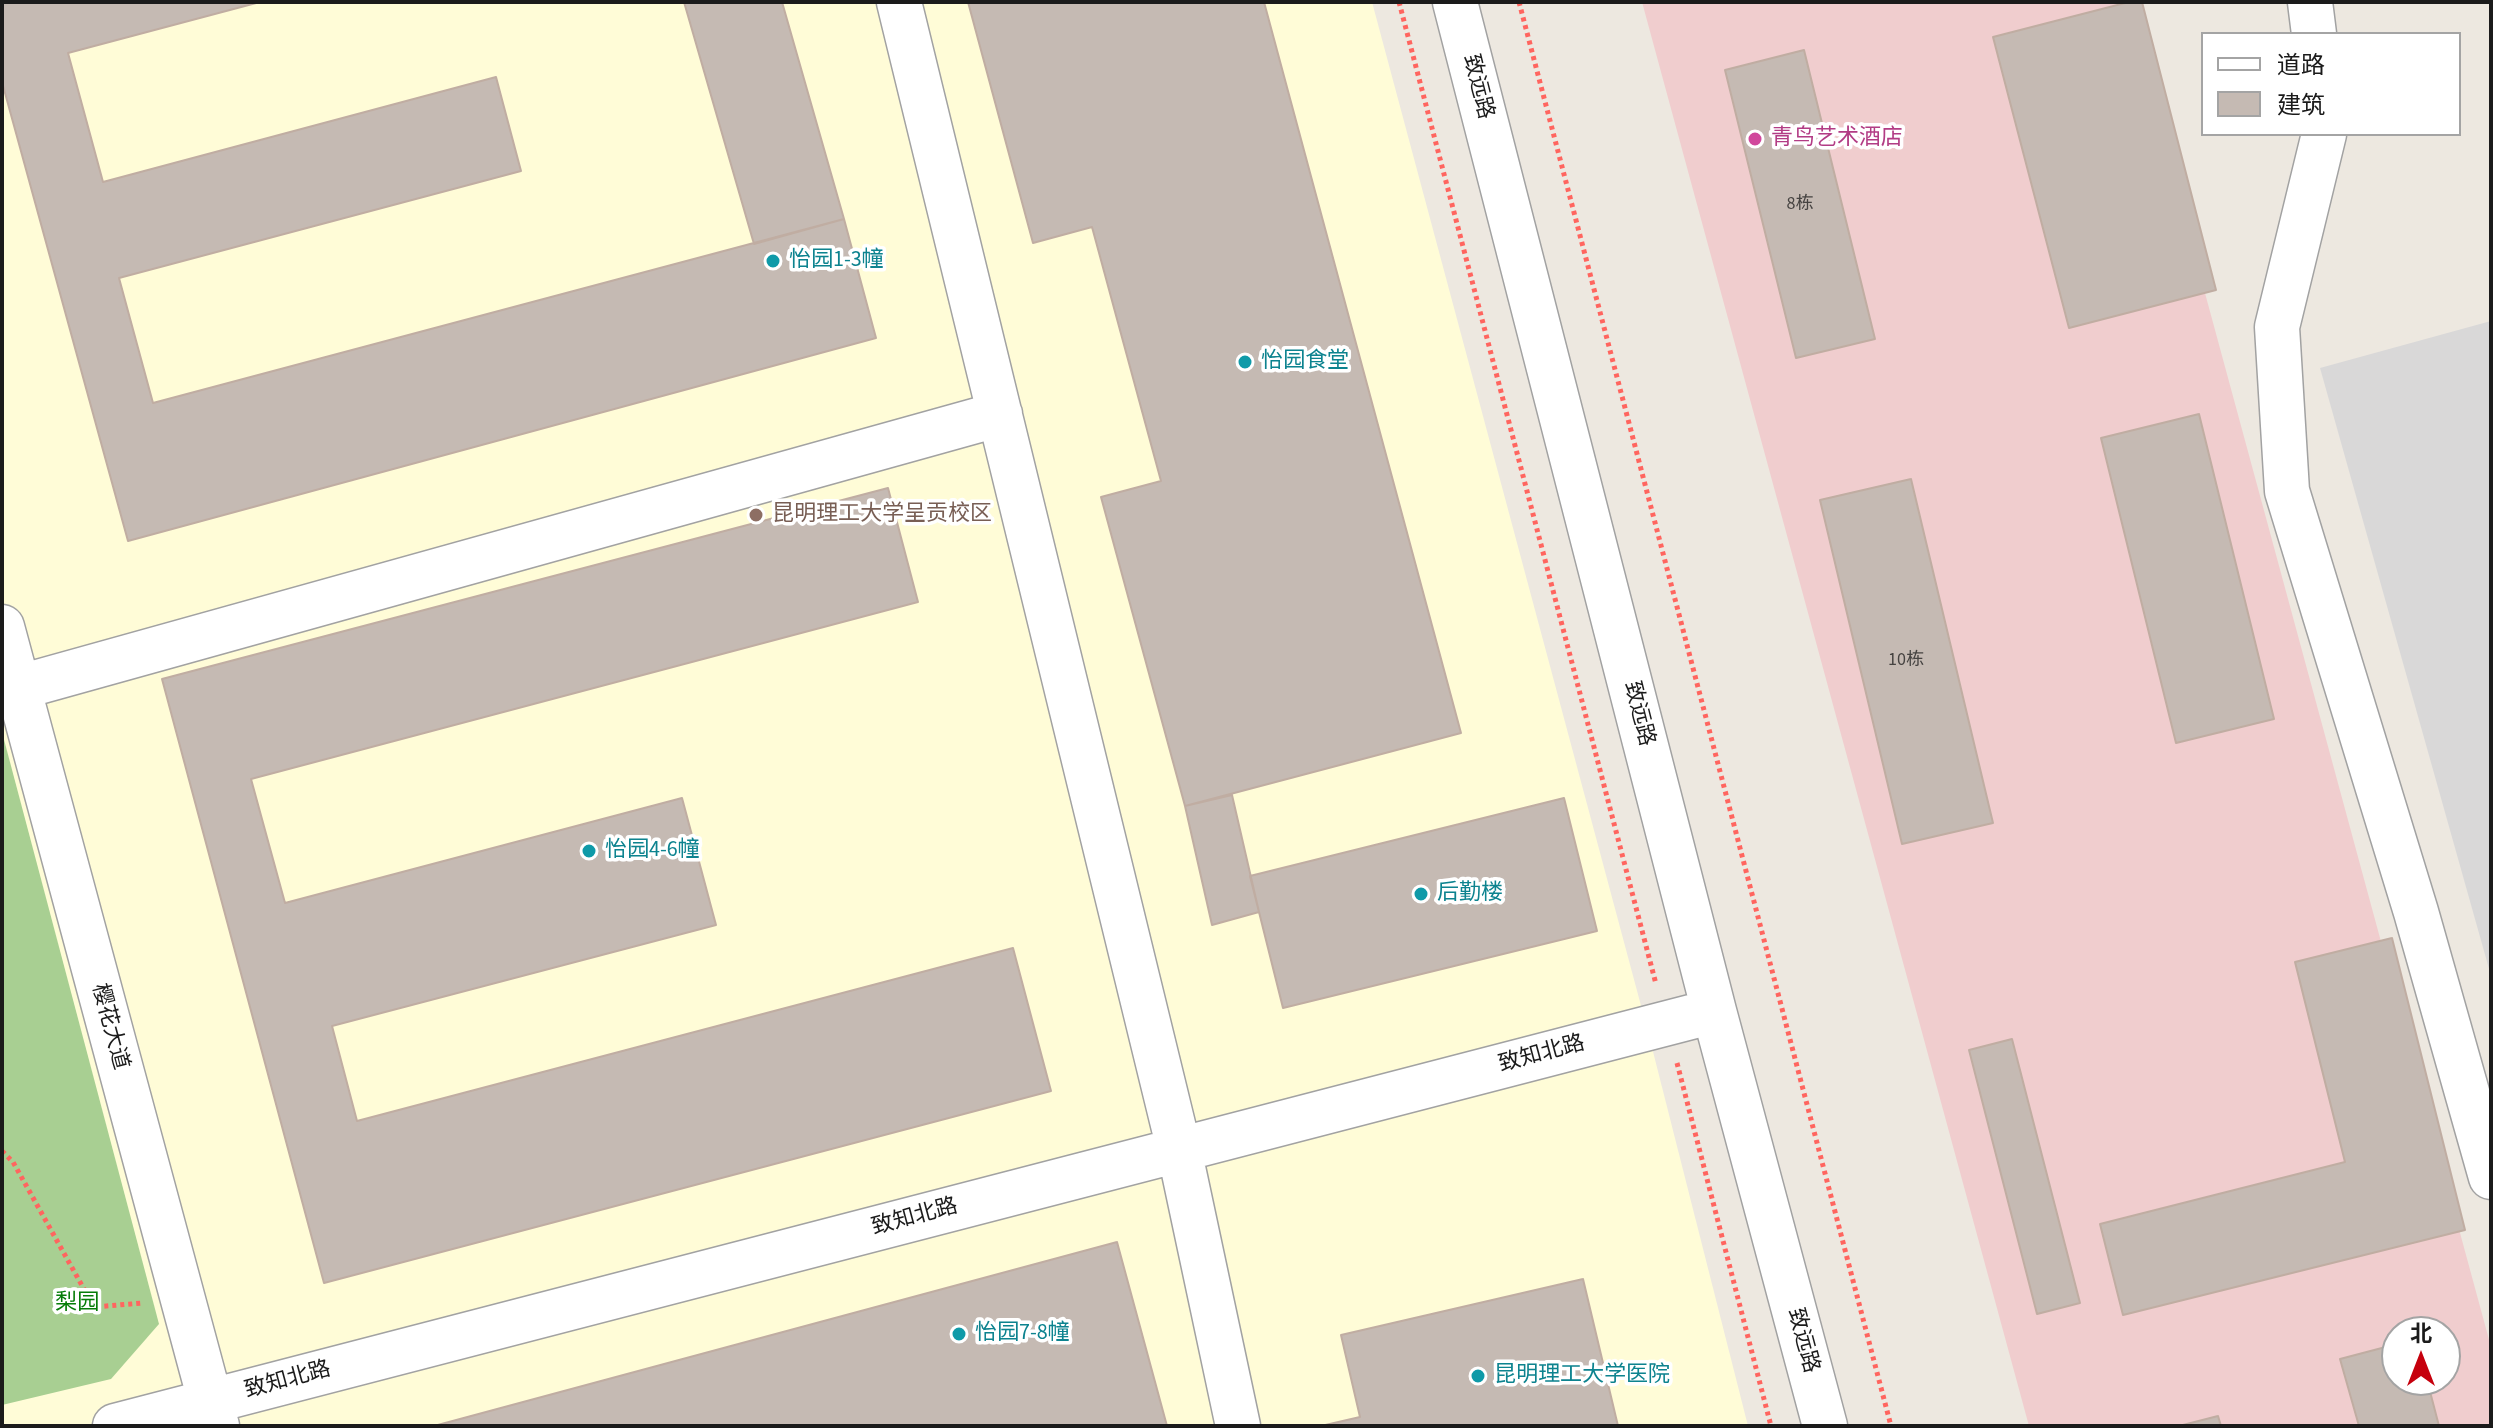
<!DOCTYPE html>
<html>
<head>
<meta charset="utf-8">
<style>
	body { margin:0 }
	#map { position:relative; width:2493px; height:1428px; overflow:hidden; background:#ede8e0; font-family:"Source Sans 3","Noto Sans SC",sans-serif }
	canvas { display:block }
	.frame { position:absolute; inset:0; border:4px solid #1b1b1b; pointer-events:none }
	.legend { position:absolute; left:2201px; top:32px; width:260px; height:104px; box-sizing:border-box; background:#fff; border:2px solid #a4a4a4; margin:0; padding:10px 14px; list-style:none; font-size:24px; color:#1b1b1b }
	.legend li { display:flex; align-items:center; gap:16px; height:40px }
	.legend b { width:40px; border:2px solid #a4a4a4 }
	.north { position:absolute; left:2381px; top:1316px; width:80px; height:80px; box-sizing:border-box; background:#fff; border:2px solid #a4a4a4; border-radius:50%; rotate:0deg; font-size:22px; font-weight:700; line-height:32px; text-align:center; color:#1b1b1b }
	.north::after { content:''; display:block; margin:auto; width:28px; height:36px; background:#c6000d; clip-path:polygon(50% 0,100% 100%,50% 72%,0 100%) }
</style>
</head>
<body>
<div id="map">
<canvas width="2493" height="1428"></canvas>
<div class="frame"></div>
<ul class="legend">
<li><b style="height:10px;background:#fff"></b>道路</li>
<li><b style="height:22px;background:#c5bab3"></b>建筑</li>
</ul>
<div class="north">北</div>
</div>
<script>
const g = document.querySelector('canvas').getContext('2d');
g.lineJoin = 'round';
function fillPath(path, color) { g.fillStyle = color; g.fill(path, 'evenodd'); }
const toPath = rows => new Path2D(rows.map(r => 'M' + r).join(''));
function stroke(path, color, width, dash) { g.strokeStyle = color; g.lineWidth = width; g.lineCap = dash ? 'butt' : 'round'; g.setLineDash(dash || []); g.stroke(path); }
function label(font, color, halo, rows, align = 'center') {
  g.font = font + ' "Source Sans 3","Noto Sans SC",sans-serif'; g.lineWidth = 7; g.setLineDash([]); g.textBaseline = 'middle'; g.strokeStyle = halo; g.fillStyle = color; for (const [text, x, y, turn = 0] of rows) {
    g.save(); g.translate(x, y); g.rotate((+turn || 0) * Math.PI / 180); g.textAlign = isNaN(turn) ? turn : align; if (halo) g.strokeText(text, 0, 0); g.fillText(text, 0, 0); g.restore();
  }
}
const residential = toPath([
	[2491,321,2491,976,2320,368]
]);
const commercial = toPath([
	[1642,2,2126,2,2491,1347,2491,1426,2029,1426],
	[2397,1332,2445,1332,2445,1380,2397,1380]
]);
const education = toPath([
	[2,2,1372,2,1647,1028,1748,1426,2,1426]
]);
const forest = toPath([
	[2,732,159,1324,111,1379,2,1405]
]);
const building = toPath([
	[2,2,260,2,68,53,103,182,496,77,521,171,119,278,153,403,844,219,876,338,128,541,2,82,2,2],
	[684,2,782,2,844,219,754,244,684,2],
	[968,2,1264,2,1461,733,1185,806,1101,497,1161,481,1092,227,1033,243,968,2],
	[2129,2,2142,2,2216,290,2069,328,1993,37,2129,2],
	[1804,50,1875,339,1796,358,1725,70,1804,50],
	[2199,414,2274,719,2176,743,2101,438,2199,414],
	[1911,479,1993,823,1902,844,1820,500,1911,479],
	[888,488,918,602,251,779,285,903,682,798,716,925,332,1026,357,1121,1013,948,1051,1091,324,1283,162,679,888,488],
	[1232,795,1259,912,1212,925,1185,806,1232,795],
	[1564,798,1597,931,1283,1008,1250,876,1564,798],
	[2392,938,2465,1230,2123,1315,2100,1224,2345,1162,2295,962,2392,938],
	[2012,1039,2080,1303,2037,1314,1969,1050,2012,1039],
	[1117,1242,1167,1426,434,1426,1117,1242],
	[1583,1279,1618,1426,1321,1426,1360,1417,1341,1335,1583,1279],
	[2397,1344,2397,1380,2427,1380,2439,1426,2359,1426,2340,1359,2397,1344],
	[2218,1416,2221,1426,2179,1426,2218,1416]
]);
const path = toPath([
	[1399,2,1656,984],
	[1519,2,1891,1426],
	[1677,1063,1771,1426],
	[2,1151,13,1162,94,1307,143,1303]
]);
const minor = toPath([
	[899,2,1179,1149,1238,1426],
	[1455,2,1714,1011,1825,1426],
	[2310,2,2314,34],
	[2324,134,2277,327,2287,491,2416,912,2491,1177],
	[2,627,217,1426],
	[2,692,1000,414],
	[115,1426,1714,1011]
]);
const markers = [
	[1755,139,8,"#d1479c"],
	[773,261,8,"#0f9aa8"],
	[1245,362,8,"#0f9aa8"],
	[756,515,8,"#8d6e63"],
	[589,851,8,"#0f9aa8"],
	[1421,894,8,"#0f9aa8"],
	[959,1334,8,"#0f9aa8"],
	[1478,1376,8,"#0f9aa8"]
];
const numberNames = [
	["8栋",1800,205],
	["10栋",1906,661]
];
const streetNames = [
	["致远路",1477,87,76],
	["致远路",1638,714,76],
	["樱花大道",109,1027,75],
	["致知北路",1542,1055,-15],
	["致知北路",915,1218,-15],
	["致远路",1802,1341,75],
	["致知北路",288,1381,-15]
];
const hotelNames = [
	["青鸟艺术酒店",1771,139]
];
const cultureNames = [
	["怡园1-3幢",789,261],
	["怡园食堂",1261,362],
	["怡园4-6幢",605,851],
	["后勤楼",1437,894],
	["怡园7-8幢",975,1334],
	["昆明理工大学医院",1494,1376]
];
const educationNames = [
	["昆明理工大学呈贡校区",772,515]
];
const parkNames = [
	["梨园",77,1304]
];
fillPath(residential, '#d9d8d8');
fillPath(commercial, '#f0cdce');
fillPath(education, '#fffcd7');
fillPath(forest, '#a8cf92');
fillPath(building, '#c5bab3');
stroke(building, '#c0ada2', 2);
stroke(minor, '#a2a2a2', 47);
stroke(path, '#ff655f', 5, [4, 4]);
stroke(minor, '#fff', 44);
for (const [x, y, r, color] of markers) { const dot = new Path2D(); dot.arc(x, y, r, 0, 2 * Math.PI); g.fillStyle = color; g.fill(dot); stroke(dot, '#fff', 3); }
label('18px', '#464341', null, numberNames);
label('22px', '#1b1b1b', '#fff', streetNames);
label('22px', '#b23c85', '#fff', hotelNames, 'left');
label('22px', '#0d838f', '#fff', cultureNames, 'left');
label('22px', '#785e54', '#fff', educationNames, 'left');
label('22px', '#067d08', '#fff', parkNames);
</script>
</body>
</html>
